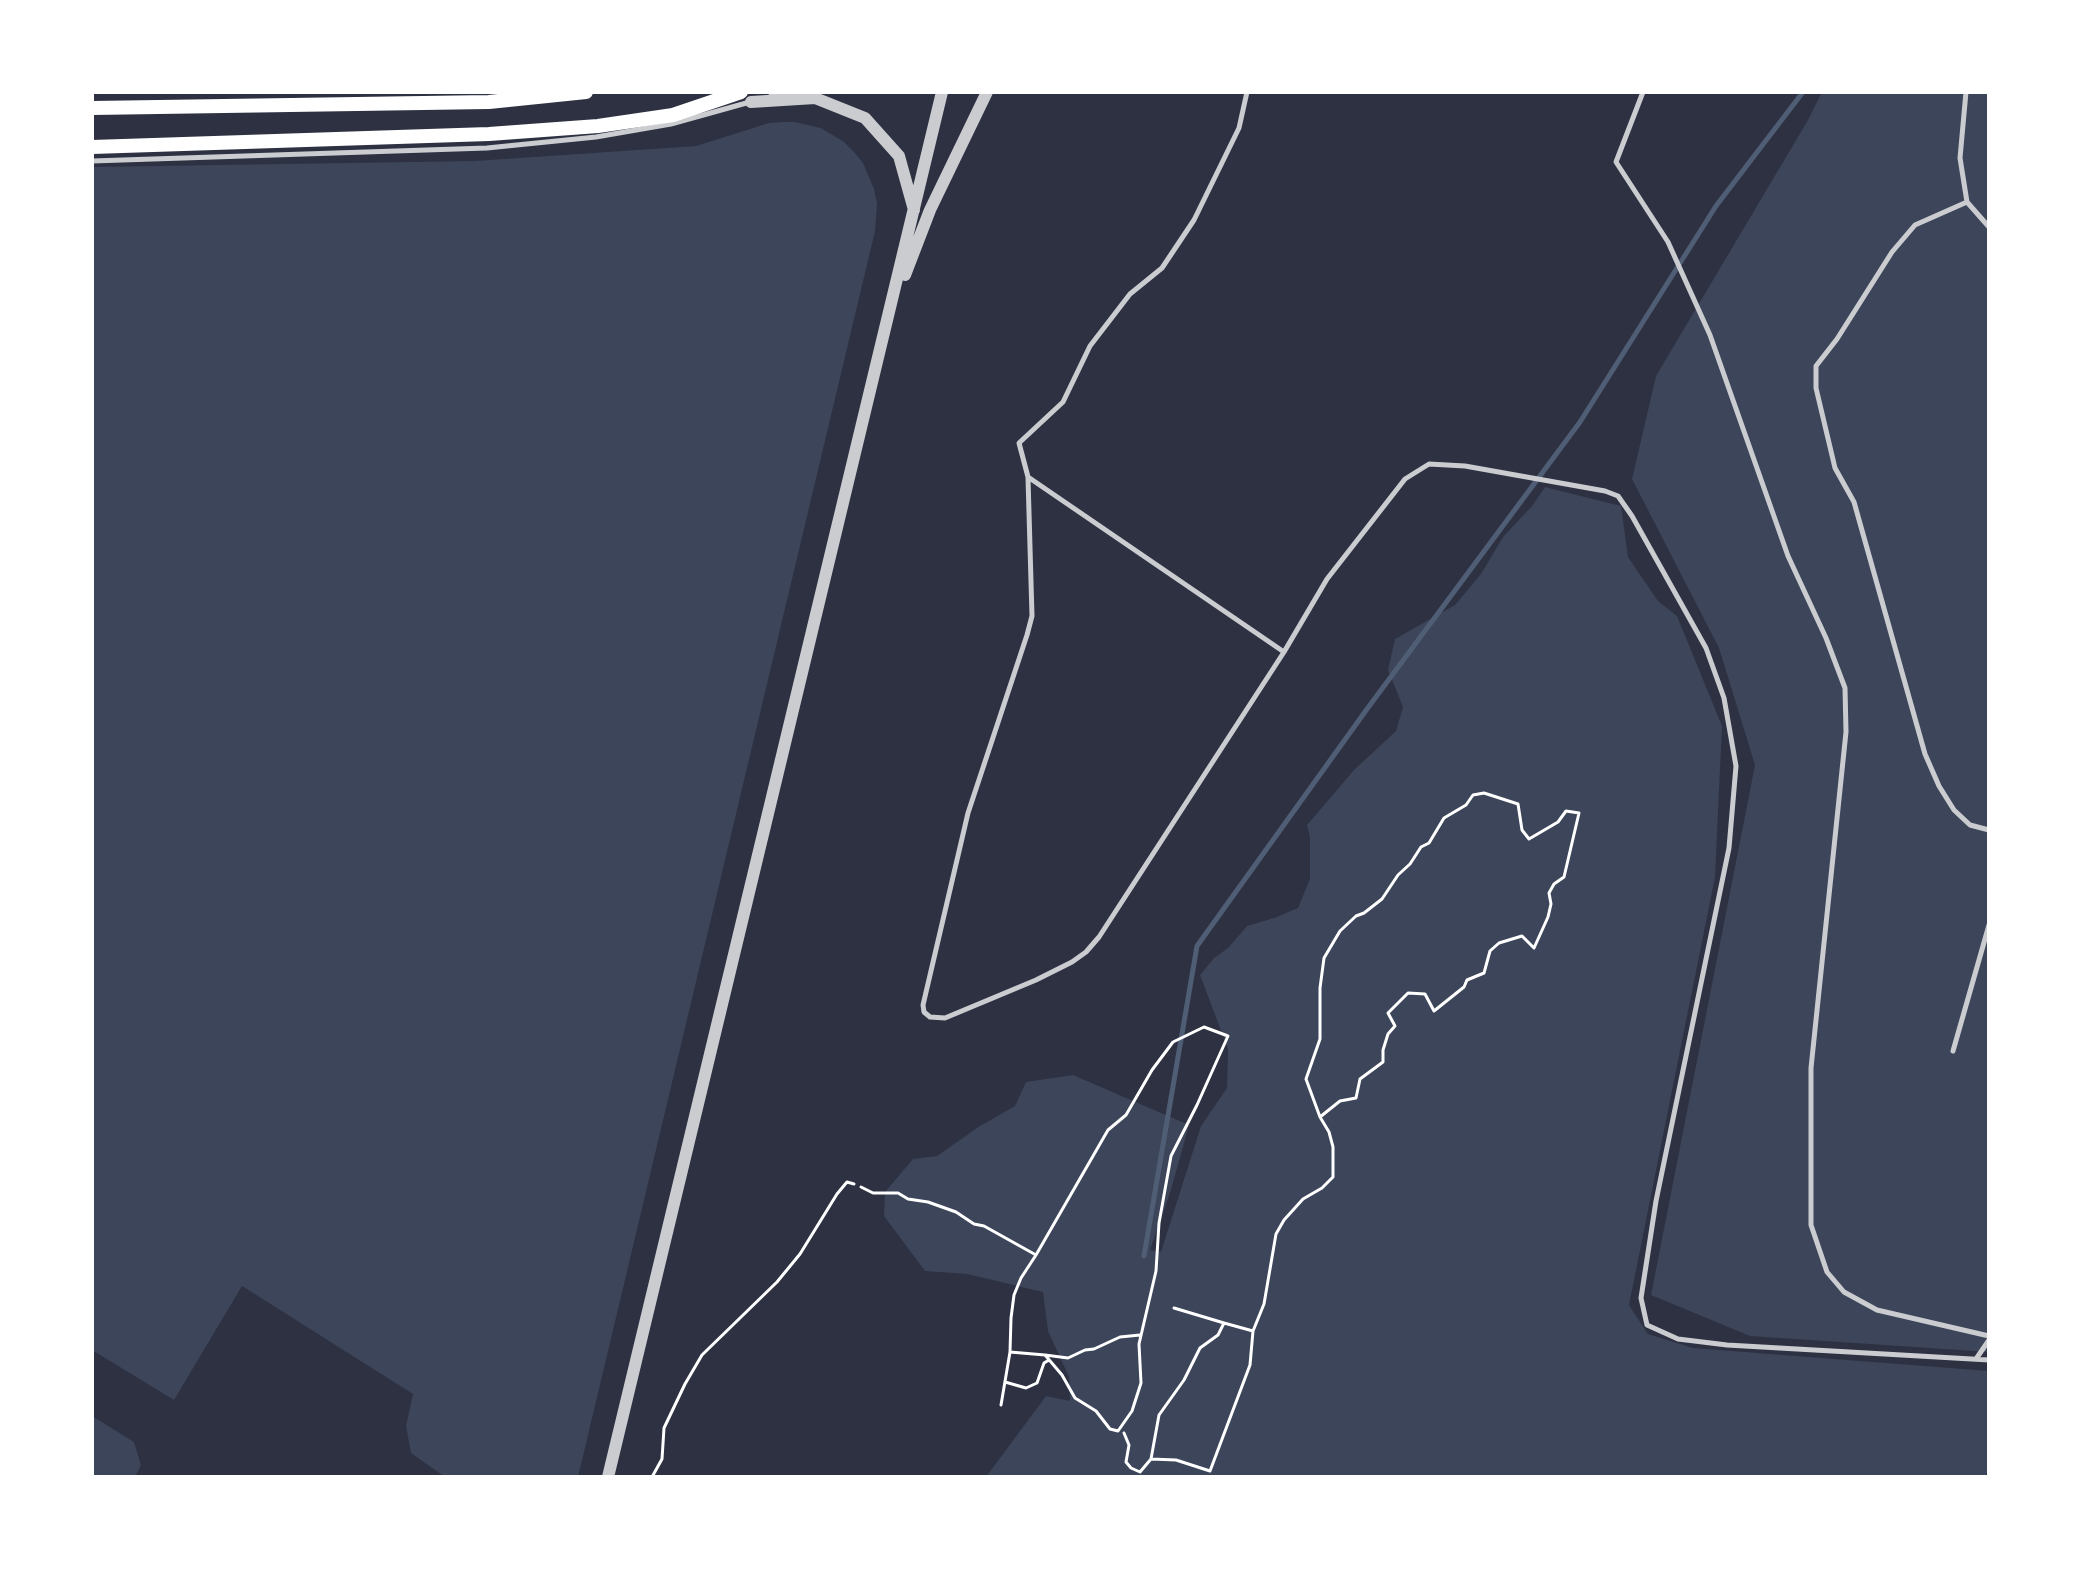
<!DOCTYPE html>
<html>
<head>
<meta charset="utf-8">
<style>
	body { margin:0 }
	#map { position:relative; width:2081px; height:1569px; overflow:hidden; background:#2d3142; font-family:"Zilla Slab",serif }
	canvas { display:block }
	.frame { position:absolute; inset:0; border:94px solid #fff; pointer-events:none }
</style>
</head>
<body>
<div id="map">
<canvas width="2081" height="1569"></canvas>
<div class="frame"></div>
</div>
<script>
const g = document.querySelector('canvas').getContext('2d');
g.lineJoin = 'round';
function fillPath(path, color) { g.fillStyle = color; g.fill(path, 'evenodd'); }
const toPath = rows => new Path2D(rows.map(r => 'M' + r).join(''));
function stroke(path, color, width, dash) { g.strokeStyle = color; g.lineWidth = width; g.lineCap = dash ? 'butt' : 'round'; g.setLineDash(dash || []); g.stroke(path); }
const green = toPath([
	[1822,92,1989,92,1989,1352,1750,1336,1651,1295,1755,765,1719,648,1632,479,1656,376,1808,120],
	[782,122,795,122,821,128,844,142,854,152,863,163,874,189,877,203,875,231,578,1477,445,1477,411,1453,406,1426,413,1394,242,1286,174,1400,92,1350,92,167,475,161,696,146,769,123],
	[1545,487,1621,506,1628,557,1658,601,1677,616,1722,726,1715,877,1629,1305,1648,1334,1693,1348,1989,1371,1989,1462,1986,1477,986,1477,1046,1396,1070,1401,1069,1377,1048,1331,1043,1292,967,1274,925,1271,884,1216,885,1192,913,1159,937,1156,980,1126,1015,1106,1026,1082,1073,1075,1189,1125,1171,1190,1150,1250,1161,1252,1201,1126,1227,1088,1228,1049,1200,975,1214,958,1228,948,1247,926,1274,918,1298,908,1310,879,1310,837,1307,825,1354,770,1396,731,1403,707,1388,670,1395,639,1455,605,1481,574,1503,537,1532,506],
	[92,1416,134,1442,141,1465,135,1477,92,1477]
]);
const stream = toPath([
	[1144,1256,1197,946,1367,709,1580,422,1716,206,1803,92]
]);
const path = toPath([
	[861,1187,873,1193,898,1193,908,1199,928,1202,956,1212,974,1224,984,1226,1036,1255,1021,1278,1014,1295,1011,1318,1010,1352,1045,1355,1062,1375,1075,1398,1096,1411,1110,1429,1118,1431,1132,1411,1141,1383,1139,1344,1156,1271,1159,1223,1171,1156,1197,1105,1228,1036,1204,1027,1173,1042,1152,1070,1126,1115,1108,1130,1036,1255],
	[1174,1308,1224,1323],
	[1045,1355,1068,1358,1085,1350,1094,1349,1120,1337,1140,1335],
	[1005,1382,1026,1388,1037,1383,1044,1363,1049,1360],
	[1001,1405,1010,1352],
	[1124,1433,1129,1445,1126,1462,1131,1468,1140,1472,1151,1459,1159,1415,1184,1380,1200,1348,1218,1335,1224,1323,1253,1331,1264,1304,1276,1234,1284,1220,1303,1199,1322,1188,1333,1177,1333,1147,1329,1132,1320,1117,1340,1101,1356,1098,1360,1079,1383,1062,1383,1050,1388,1034,1395,1026,1388,1013,1408,993,1425,994,1434,1011,1464,987,1467,980,1484,973,1490,951,1499,943,1522,936,1534,948,1548,917,1551,904,1549,893,1554,884,1564,877,1579,813,1566,811,1558,822,1529,839,1522,830,1518,804,1484,793,1473,795,1466,805,1444,818,1429,843,1421,847,1410,864,1398,875,1382,899,1364,913,1356,916,1340,931,1324,958,1320,988,1320,1039,1306,1079,1320,1117],
	[1151,1459,1176,1460,1210,1471,1250,1365,1253,1331],
	[652,1477,662,1459,664,1428,685,1384,702,1355,777,1282,800,1254,837,1194,847,1182,854,1184]
]);
const service = toPath([
	[1247,92,1239,128,1194,220,1162,268,1130,294,1090,346,1063,402,1019,443,1028,477,1284,652,1327,579,1405,479,1429,464,1465,466,1605,491,1618,496,1632,516,1706,648,1724,698,1736,766,1729,848,1656,1201,1641,1298,1647,1325,1678,1339,1727,1345,1989,1360],
	[1643,92,1616,162,1668,242,1710,335,1788,556,1826,638,1845,688,1846,732,1811,1068,1811,1225,1827,1272,1844,1292,1877,1310,1989,1336],
	[1966,92,1960,158,1967,202,1989,227],
	[771,96,785,92],
	[92,161,487,148,596,137,671,124,750,102],
	[1967,202,1915,225,1892,252,1837,339,1816,366,1816,388,1835,468,1854,502,1925,754,1939,786,1954,810,1970,825,1989,830],
	[1028,478,1032,616,1027,635,968,813,923,1005,924,1012,930,1017,945,1018,1036,980,1072,962,1086,952,1099,937,1284,652],
	[1953,1051,1989,925],
	[1976,1359,1989,1340]
]);
const tertiary = toPath([
	[751,102,815,98,865,118,899,156,914,210],
	[905,275,930,210,987,92],
	[608,1477,942,92]
]);
const secondary = toPath([
	[92,108,489,102,586,92],
	[92,147,489,134,598,126,673,115,741,92]
]);
fillPath(green, '#3c4559');
stroke(stream, '#4f5d75', 5);
stroke(path, '#fff', 3);
stroke(service, '#caccd0', 5);
stroke(tertiary, '#caccd0', 12);
stroke(secondary, '#fff', 14);
</script>
</body>
</html>
